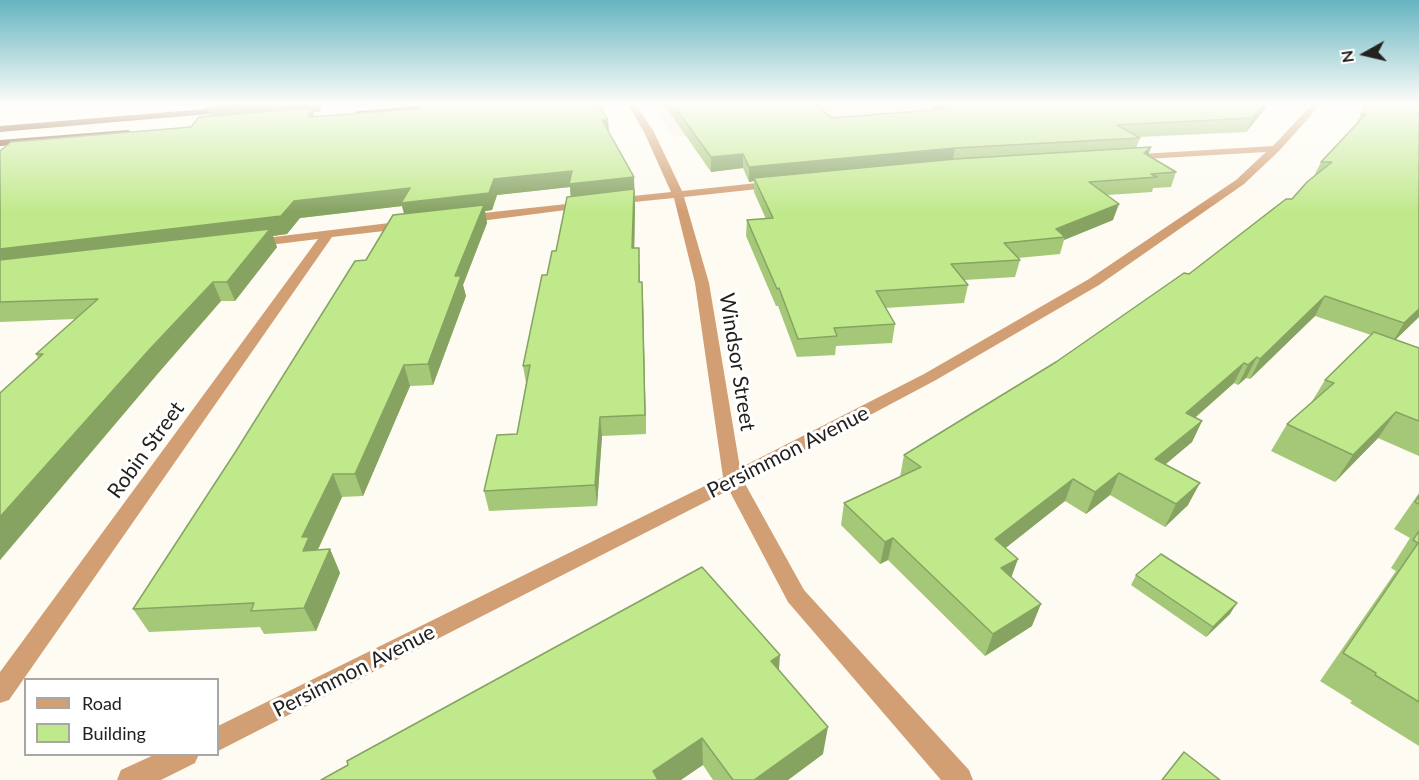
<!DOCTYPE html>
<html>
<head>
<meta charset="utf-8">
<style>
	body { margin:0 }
	#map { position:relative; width:1419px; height:780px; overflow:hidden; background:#fdfbf2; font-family:Lato,sans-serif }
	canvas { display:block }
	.legend { position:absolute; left:24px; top:678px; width:195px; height:78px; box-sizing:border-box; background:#fff; border:2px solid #a7a7a5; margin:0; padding:8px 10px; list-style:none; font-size:18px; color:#23221f }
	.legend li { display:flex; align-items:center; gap:12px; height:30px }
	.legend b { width:30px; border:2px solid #a7a7a5 }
	.north { position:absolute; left:1335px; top:24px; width:60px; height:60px; -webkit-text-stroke:4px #fff; paint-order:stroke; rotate:262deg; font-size:16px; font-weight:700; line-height:24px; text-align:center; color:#23221f }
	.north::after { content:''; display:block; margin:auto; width:21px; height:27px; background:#23221f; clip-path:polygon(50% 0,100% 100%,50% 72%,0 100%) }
</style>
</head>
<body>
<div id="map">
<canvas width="1419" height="780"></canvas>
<ul class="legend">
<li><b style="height:8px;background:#d29e74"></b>Road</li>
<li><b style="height:16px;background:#c0e98c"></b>Building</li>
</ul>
<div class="north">N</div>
</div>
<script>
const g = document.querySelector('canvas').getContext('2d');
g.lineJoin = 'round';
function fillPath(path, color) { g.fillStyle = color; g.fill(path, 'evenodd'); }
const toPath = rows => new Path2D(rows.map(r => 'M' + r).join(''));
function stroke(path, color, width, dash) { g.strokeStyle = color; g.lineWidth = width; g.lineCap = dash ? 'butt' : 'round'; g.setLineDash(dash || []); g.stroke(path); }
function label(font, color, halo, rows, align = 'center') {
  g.font = font + ' Lato,sans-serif'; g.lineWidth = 6; g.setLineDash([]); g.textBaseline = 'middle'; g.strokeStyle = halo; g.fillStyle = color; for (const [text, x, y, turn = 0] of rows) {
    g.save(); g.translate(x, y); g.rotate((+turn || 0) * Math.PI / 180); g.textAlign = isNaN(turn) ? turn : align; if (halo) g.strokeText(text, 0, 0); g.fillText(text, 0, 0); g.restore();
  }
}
const built = toPath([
	[650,103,981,103,991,109,675,137]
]);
const minor = toPath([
	[627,103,635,103,654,132,682,191,776,181,781,184,776,187,684,197,709,283,740,468,924,374,1089,279,1236,180,1266,152,1128,160,1123,157,1124,155,1273,146,1313,103,1322,103,1279,151,1244,184,1099,285,936,380,744,482,804,590,969,770,973,780,941,780,788,602,729,490,218,751,218,726,723,477,695,283,674,198,614,204,608,201,614,198,671,192,644,132,627,103],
	[585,202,591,205,589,207,465,223,459,219,465,215,585,202],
	[406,221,410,222,410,228,332,237,9,700,0,703,0,672,318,239,253,247,247,243,249,240,406,221],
	[156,754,199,754,195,763,161,780,117,780,121,770,156,754]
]);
const trunk = toPath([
	[457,103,491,103,487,106,357,117,353,114,357,111,457,103],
	[229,107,233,110,232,112,0,132,0,126,229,107],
	[128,130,133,133,131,135,0,146,0,140,128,130]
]);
const wall = toPath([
	[219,103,323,103,320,112,313,112,315,117,608,120,609,132,635,193,635,205,634,248,640,265,640,282,643,300,646,434,602,436,597,506,489,511,484,491,517,434,526,383,523,366,547,275,556,251,571,197,570,187,497,195,492,210,485,211,487,223,463,285,466,296,433,385,410,386,363,496,342,497,318,550,330,549,340,573,316,631,264,634,260,627,149,632,133,609,366,260,404,214,402,206,300,218,287,234,273,236,277,247,235,301,221,301,160,371,0,560,0,393,38,358,36,354,75,319,0,322,0,151,191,127,210,116],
	[663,103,814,103,832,118,932,110,933,103,1270,103,1246,132,1138,137,1140,138,1136,148,1176,172,1171,187,1153,188,1152,192,1107,195,1113,220,1064,240,1060,254,1018,258,1020,260,1015,277,964,280,968,285,964,303,885,308,895,324,892,343,836,346,835,355,797,357,778,306,776,306,746,236,747,220,766,219,754,192,754,181,749,182,743,168,711,172],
	[1419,103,1419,317,1395,340,1419,348,1419,456,1378,438,1335,482,1271,451,1287,424,1311,403,1325,380,1371,335,1315,316,1250,379,1246,378,1238,385,1234,383,1195,418,1202,421,1192,442,1165,465,1188,505,1165,527,1110,495,1086,514,1065,501,1005,548,1011,578,1032,626,985,656,888,560,880,564,841,525,844,503,900,477,904,455,1056,362,1189,274,1292,199,1314,176,1321,162,1355,125,1361,114],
	[1419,493,1419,746,1350,703,1352,701,1320,681,1396,571,1391,568,1410,538,1394,529],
	[1136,575,1230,614,1206,637,1131,585],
	[779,670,823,754,788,780,713,780,703,765,321,780]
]);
const shadedWall = toPath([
	[267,103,323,103,320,112,313,112,316,122,212,121,207,108],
	[1265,103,1270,103,1246,132,1252,118],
	[602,120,608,120,609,134],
	[1151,147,1146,162,1144,153],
	[955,148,952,163,754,178,754,181,749,182,749,167],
	[743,154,743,168,711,172,711,157],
	[572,171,634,177,635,205,634,265,571,201,570,187,497,195,492,210,485,211,487,223,463,285,466,296,433,385,428,364,406,220,402,206,300,218,287,234,273,236,277,247,235,301,227,282,0,268,0,249,294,201],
	[1119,204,1113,220,1064,240,1065,237,1056,229],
	[213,282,221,301,160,371,0,560,0,517,149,350],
	[642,282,643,300,646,434,645,415],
	[1325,296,1315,316,1250,379,1260,359],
	[1419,309,1419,317,1392,343,1404,323],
	[1257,357,1246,378,1238,385,1248,365],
	[1244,363,1234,383,1176,434,1186,413],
	[404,365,410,386,363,496,355,474],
	[1396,412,1378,438,1335,482,1353,455],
	[600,417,602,436,597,506,595,485],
	[1202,421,1192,442,1145,481,1155,459],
	[1119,473,1110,495,1086,514,1095,492],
	[333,474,342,497,316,553,303,551,302,537],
	[1073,479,1065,501,988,562,995,539],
	[1200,483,1188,505,1165,527,1176,504],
	[893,538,888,560,880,564,885,542],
	[330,549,340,573,316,631,304,608],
	[1018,559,1010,581,1001,568],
	[1237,603,1230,614,1206,637,1213,627],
	[1041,604,1032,626,985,656,993,634],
	[780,655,778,683,771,661],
	[828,727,823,754,788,780,754,780],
	[702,738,703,765,681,780,653,780,653,771]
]);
const building = toPath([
	[219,103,267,103,207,108,210,104,219,103],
	[420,103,598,103,608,120,602,120,634,177,569,184,572,171,494,179,489,193,401,203,410,188,294,201,281,216,0,249,0,151,11,142,191,127,199,117,312,108,308,117,420,109,420,103],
	[672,103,814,103,832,118,946,109,936,103,1265,103,1252,118,1117,125,1140,138,955,148,749,167,743,154,711,157,672,103],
	[1367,103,1419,103,1419,309,1404,323,1325,296,1260,359,1257,357,1248,365,1244,363,1186,413,1202,421,1155,459,1200,483,1176,504,1119,473,1095,492,1073,479,995,539,1018,559,1001,568,1041,604,993,634,893,538,885,542,844,503,921,467,904,455,1056,362,1184,273,1189,274,1286,199,1292,199,1307,182,1332,162,1321,162,1366,114,1361,114,1367,103],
	[1151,147,1144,153,1176,172,1151,174,1157,177,1089,182,1119,204,1056,229,1065,237,1004,243,1020,260,951,264,968,285,876,291,895,324,834,328,837,336,798,339,779,288,777,289,747,220,773,218,754,178,955,159,1151,147],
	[634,189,632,248,639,248,639,282,642,282,645,415,600,417,595,485,484,491,497,435,517,434,530,365,523,366,542,275,547,275,552,251,556,251,567,197,634,189],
	[484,205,455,276,461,276,428,364,404,365,355,474,333,474,302,537,309,537,303,551,330,549,304,608,251,611,254,603,133,609,236,451,355,261,366,260,393,215,484,205],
	[270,229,227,282,213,282,149,350,0,517,0,393,43,354,36,354,98,299,0,302,0,260,270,229],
	[1374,332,1419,348,1419,421,1396,412,1353,455,1287,424,1334,383,1325,380,1374,332],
	[1419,496,1419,504,1415,502,1419,496],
	[1419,531,1419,702,1375,675,1376,673,1343,653,1418,543,1413,540,1419,531],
	[1161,554,1237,603,1213,627,1136,575,1161,554],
	[702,567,780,655,771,661,828,727,754,780,733,780,702,738,653,771,658,780,321,780,348,765,347,761,702,567],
	[1184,752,1220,780,1162,780,1184,752]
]);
const streetNames = [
	["Windsor Street",737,362,81],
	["Robin Street",146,450,-54],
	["Persimmon Avenue",788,452,-27],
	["Persimmon Avenue",354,671,-27]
];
fillPath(built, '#f4efdf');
fillPath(minor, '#d29e74');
fillPath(trunk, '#805026');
fillPath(wall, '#a5c878');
fillPath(shadedWall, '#86a362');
fillPath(building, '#c0e98c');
stroke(building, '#86a362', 1.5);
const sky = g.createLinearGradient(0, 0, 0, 212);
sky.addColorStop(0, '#65b4c0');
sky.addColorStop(0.49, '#fefdf9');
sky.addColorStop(1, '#fefdf900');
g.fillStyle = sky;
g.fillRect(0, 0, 1419, 212);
label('21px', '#23221f', '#fff', streetNames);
</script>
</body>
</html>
